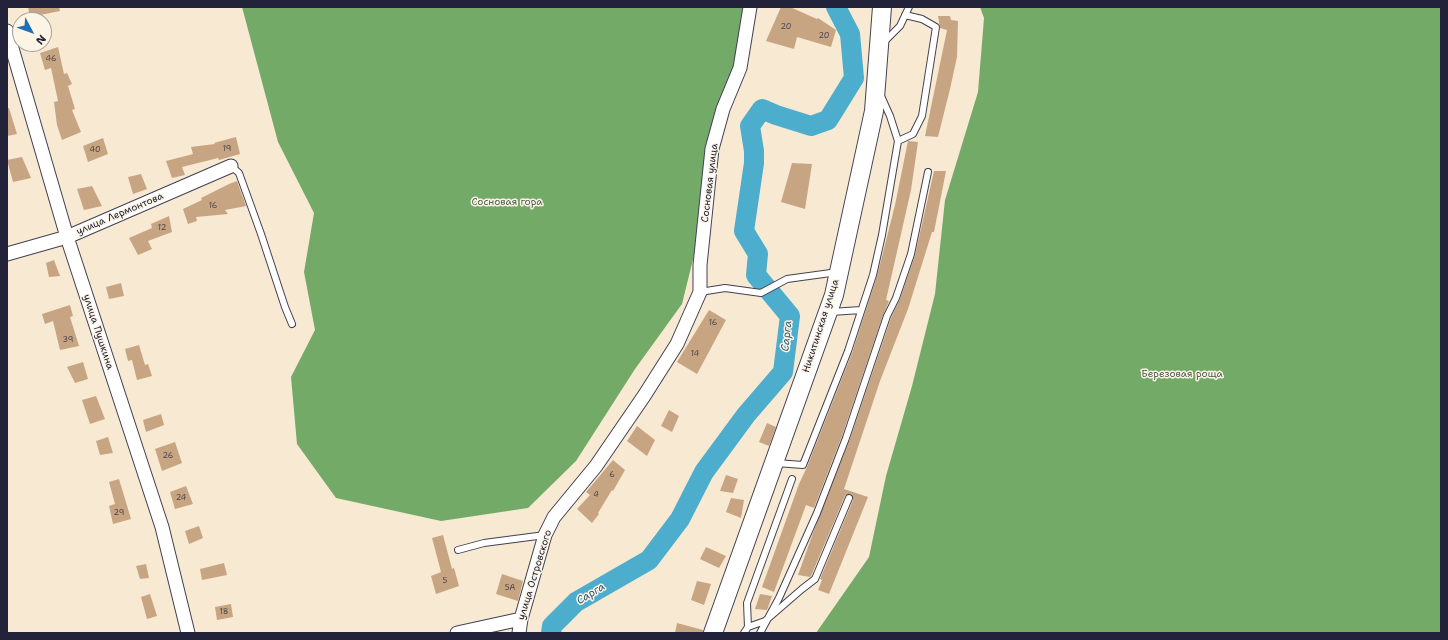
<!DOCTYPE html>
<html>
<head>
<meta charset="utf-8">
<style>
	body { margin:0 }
	#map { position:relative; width:1448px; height:640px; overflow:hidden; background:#f7e9d2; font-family:"Shantell Sans",sans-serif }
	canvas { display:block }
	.frame { position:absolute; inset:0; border:8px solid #22223b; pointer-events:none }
	.north { position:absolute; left:12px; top:12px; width:40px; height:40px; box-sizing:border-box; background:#fcf5e5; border:1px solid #a5a1a1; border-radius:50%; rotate:131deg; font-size:11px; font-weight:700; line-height:16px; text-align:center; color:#22223b }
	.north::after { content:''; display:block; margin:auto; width:14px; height:18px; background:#1f6fb2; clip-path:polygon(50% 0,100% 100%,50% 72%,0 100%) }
</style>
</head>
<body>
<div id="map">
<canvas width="1448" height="640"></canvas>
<div class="frame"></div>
<div class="north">N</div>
</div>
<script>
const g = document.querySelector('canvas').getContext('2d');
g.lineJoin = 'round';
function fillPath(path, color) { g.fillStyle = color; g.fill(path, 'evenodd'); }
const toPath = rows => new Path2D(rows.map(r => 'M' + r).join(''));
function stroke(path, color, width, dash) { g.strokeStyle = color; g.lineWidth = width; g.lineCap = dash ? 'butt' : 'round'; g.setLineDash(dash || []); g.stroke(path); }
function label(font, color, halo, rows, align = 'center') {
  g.font = font + ' "Shantell Sans",sans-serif'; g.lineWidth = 3; g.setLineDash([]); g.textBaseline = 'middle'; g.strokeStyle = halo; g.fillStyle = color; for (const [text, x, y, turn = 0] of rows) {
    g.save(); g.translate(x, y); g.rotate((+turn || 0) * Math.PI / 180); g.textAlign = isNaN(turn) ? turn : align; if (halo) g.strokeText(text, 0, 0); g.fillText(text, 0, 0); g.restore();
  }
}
const forest = toPath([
	[242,7,745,7,735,66,699,235,682,304,635,369,576,461,528,508,441,521,336,498,297,444,291,377,315,330,304,272,314,213,278,142],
	[980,7,1441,7,1441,633,816,633,869,557,886,476,912,386,935,294,945,200,978,92,984,18]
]);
const river = toPath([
	[551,633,552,626,576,602,649,560,680,519,704,472,746,415,783,372,790,316,756,275,758,254,744,231,754,163,754,151,750,126,762,109,776,115,811,126,828,120,854,78,850,34,836,7]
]);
const building = toPath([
	[28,7,59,7,60,11,30,17],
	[781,7,790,7,817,19,818,18,836,30,831,47,797,37,794,49,766,41],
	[938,16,950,16,951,20,958,21,957,57,950,89,938,137,925,136,947,30,940,28],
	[58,47,64,74,67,73,72,84,68,86,75,109,72,110,81,132,62,140,57,125,54,102,58,101,51,68,45,70,40,53],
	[7,108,9,108,17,134,7,136],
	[236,137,240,154,219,160,218,158,182,167,185,175,172,178,166,161,193,154,191,147,215,144,214,143],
	[103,138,108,154,88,162,83,146],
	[908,141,918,142,911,190,886,300,889,301,883,315,842,436,814,508,806,505,774,592,762,587,799,484,807,467,852,353,877,276,895,205],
	[22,157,31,178,13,182,7,160],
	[792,163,812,164,805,209,781,202],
	[934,171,946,171,934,232,932,232,908,309,880,381,844,489,868,497,829,594,818,590,822,580,820,579,853,500,853,497,851,494,848,494,845,496,811,576,810,577,798,575,813,533,850,439,891,318,900,299,915,255],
	[141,174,147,189,133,194,128,177],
	[237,181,246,206,225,210,228,214,196,217,197,221,188,224,183,209,202,200,201,198,229,184],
	[92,186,102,206,84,210,77,189],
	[169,216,172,232,148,241,152,249,138,255,129,238,152,228,151,224],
	[54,260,60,276,49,277,46,263],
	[121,283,124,296,109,299,106,287],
	[70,305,73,316,70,317,79,346,60,350,53,321,45,324,42,314],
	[709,310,726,320,697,374,677,362],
	[139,345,145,365,148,364,152,376,137,380,132,360,128,361,125,349],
	[83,362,88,379,75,383,67,367],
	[96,396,105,419,90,424,82,400],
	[669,410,679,416,672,432,661,426],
	[161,414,164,425,146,432,143,420],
	[767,423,776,427,769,446,759,442],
	[637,426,655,440,647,456,627,441],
	[108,437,113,453,100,455,96,441],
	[175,442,182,463,162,471,155,449],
	[613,460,625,470,613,491,612,490,598,513,599,514,592,523,577,509,590,495,586,492],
	[726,475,738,479,733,493,720,491],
	[119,479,131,519,113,524,109,506,115,504,109,482],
	[186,486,193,504,175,509,170,492],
	[731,498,744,500,741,518,726,512],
	[199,526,203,538,189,544,185,531],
	[443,535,452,569,454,568,459,586,436,594,431,576,441,572,432,538],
	[706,547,726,556,719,568,700,559],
	[224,563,227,575,202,580,200,569],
	[146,564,149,578,140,579,136,566],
	[502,574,523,581,518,601,496,594],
	[697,581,711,584,704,605,691,600],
	[150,594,157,616,147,619,141,597],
	[760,594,772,596,767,610,755,609],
	[231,604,233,617,217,620,215,607],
	[677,623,703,630,703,633,675,633]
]);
const lane = toPath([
	[883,43,900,26,909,7],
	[898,141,913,134,922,116,936,27,922,19,905,15],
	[231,166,239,173,261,234,285,307,292,324],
	[700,292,725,288,761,293,787,279,838,272],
	[831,312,861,310],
	[776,463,803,465,848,351,873,275,882,235,898,141,890,116,881,96],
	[458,550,484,543,545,535],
	[748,627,765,621,802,589,815,579,849,498],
	[744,633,748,627,747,603,792,479],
	[760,633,779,598,817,513,846,438,887,316,896,298,911,254,928,172]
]);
const street = toPath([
	[7,31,67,237,162,527,188,633],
	[7,254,67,237,231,166],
	[457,633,521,619],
	[519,633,521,619,545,535,554,517,596,466,644,396,677,344,700,292,700,265,712,149,723,109,740,68,750,7]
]);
const secondary = toPath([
	[713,633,834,295,874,111,882,7]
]);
const numberNames = [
	["20",786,27],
	["20",824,36],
	["46",51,59],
	["19",227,149],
	["40",95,150],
	["16",213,206],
	["12",162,228],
	["16",713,323],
	["39",68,340],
	["14",695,354],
	["26",168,456],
	["6",612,475],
	["4",596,495],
	["24",181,498],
	["29",119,513],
	["5",445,581],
	["5А",510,588],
	["18",224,612]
];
const streetNames = [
	["Сосновая улица",710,183,-83],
	["улица Лермонтова",120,214,-23],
	["Никитинская улица",821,326,-72],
	["улица Пушкина",98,332,72],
	["улица Островского",535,575,-73]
];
const parkNames = [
	["Сосновая гора",507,202],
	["Березовая роща",1182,374]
];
const waterNames = [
	["Сарга",787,336,-84],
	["Сарга",591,594,-31]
];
fillPath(forest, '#74aa67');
stroke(river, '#4dadcc', 20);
fillPath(building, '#c8a582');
stroke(lane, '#424052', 8);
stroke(street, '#424052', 15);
stroke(secondary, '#424052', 20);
stroke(lane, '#fff', 6);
stroke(street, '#fff', 13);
stroke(secondary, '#fff', 18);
label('8px', '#4c434d', null, numberNames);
label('10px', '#22223b', '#fcf5e5', streetNames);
label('10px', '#495b50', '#fcf5e5', parkNames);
label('italic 11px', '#335a75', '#fcf5e5', waterNames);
</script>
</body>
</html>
